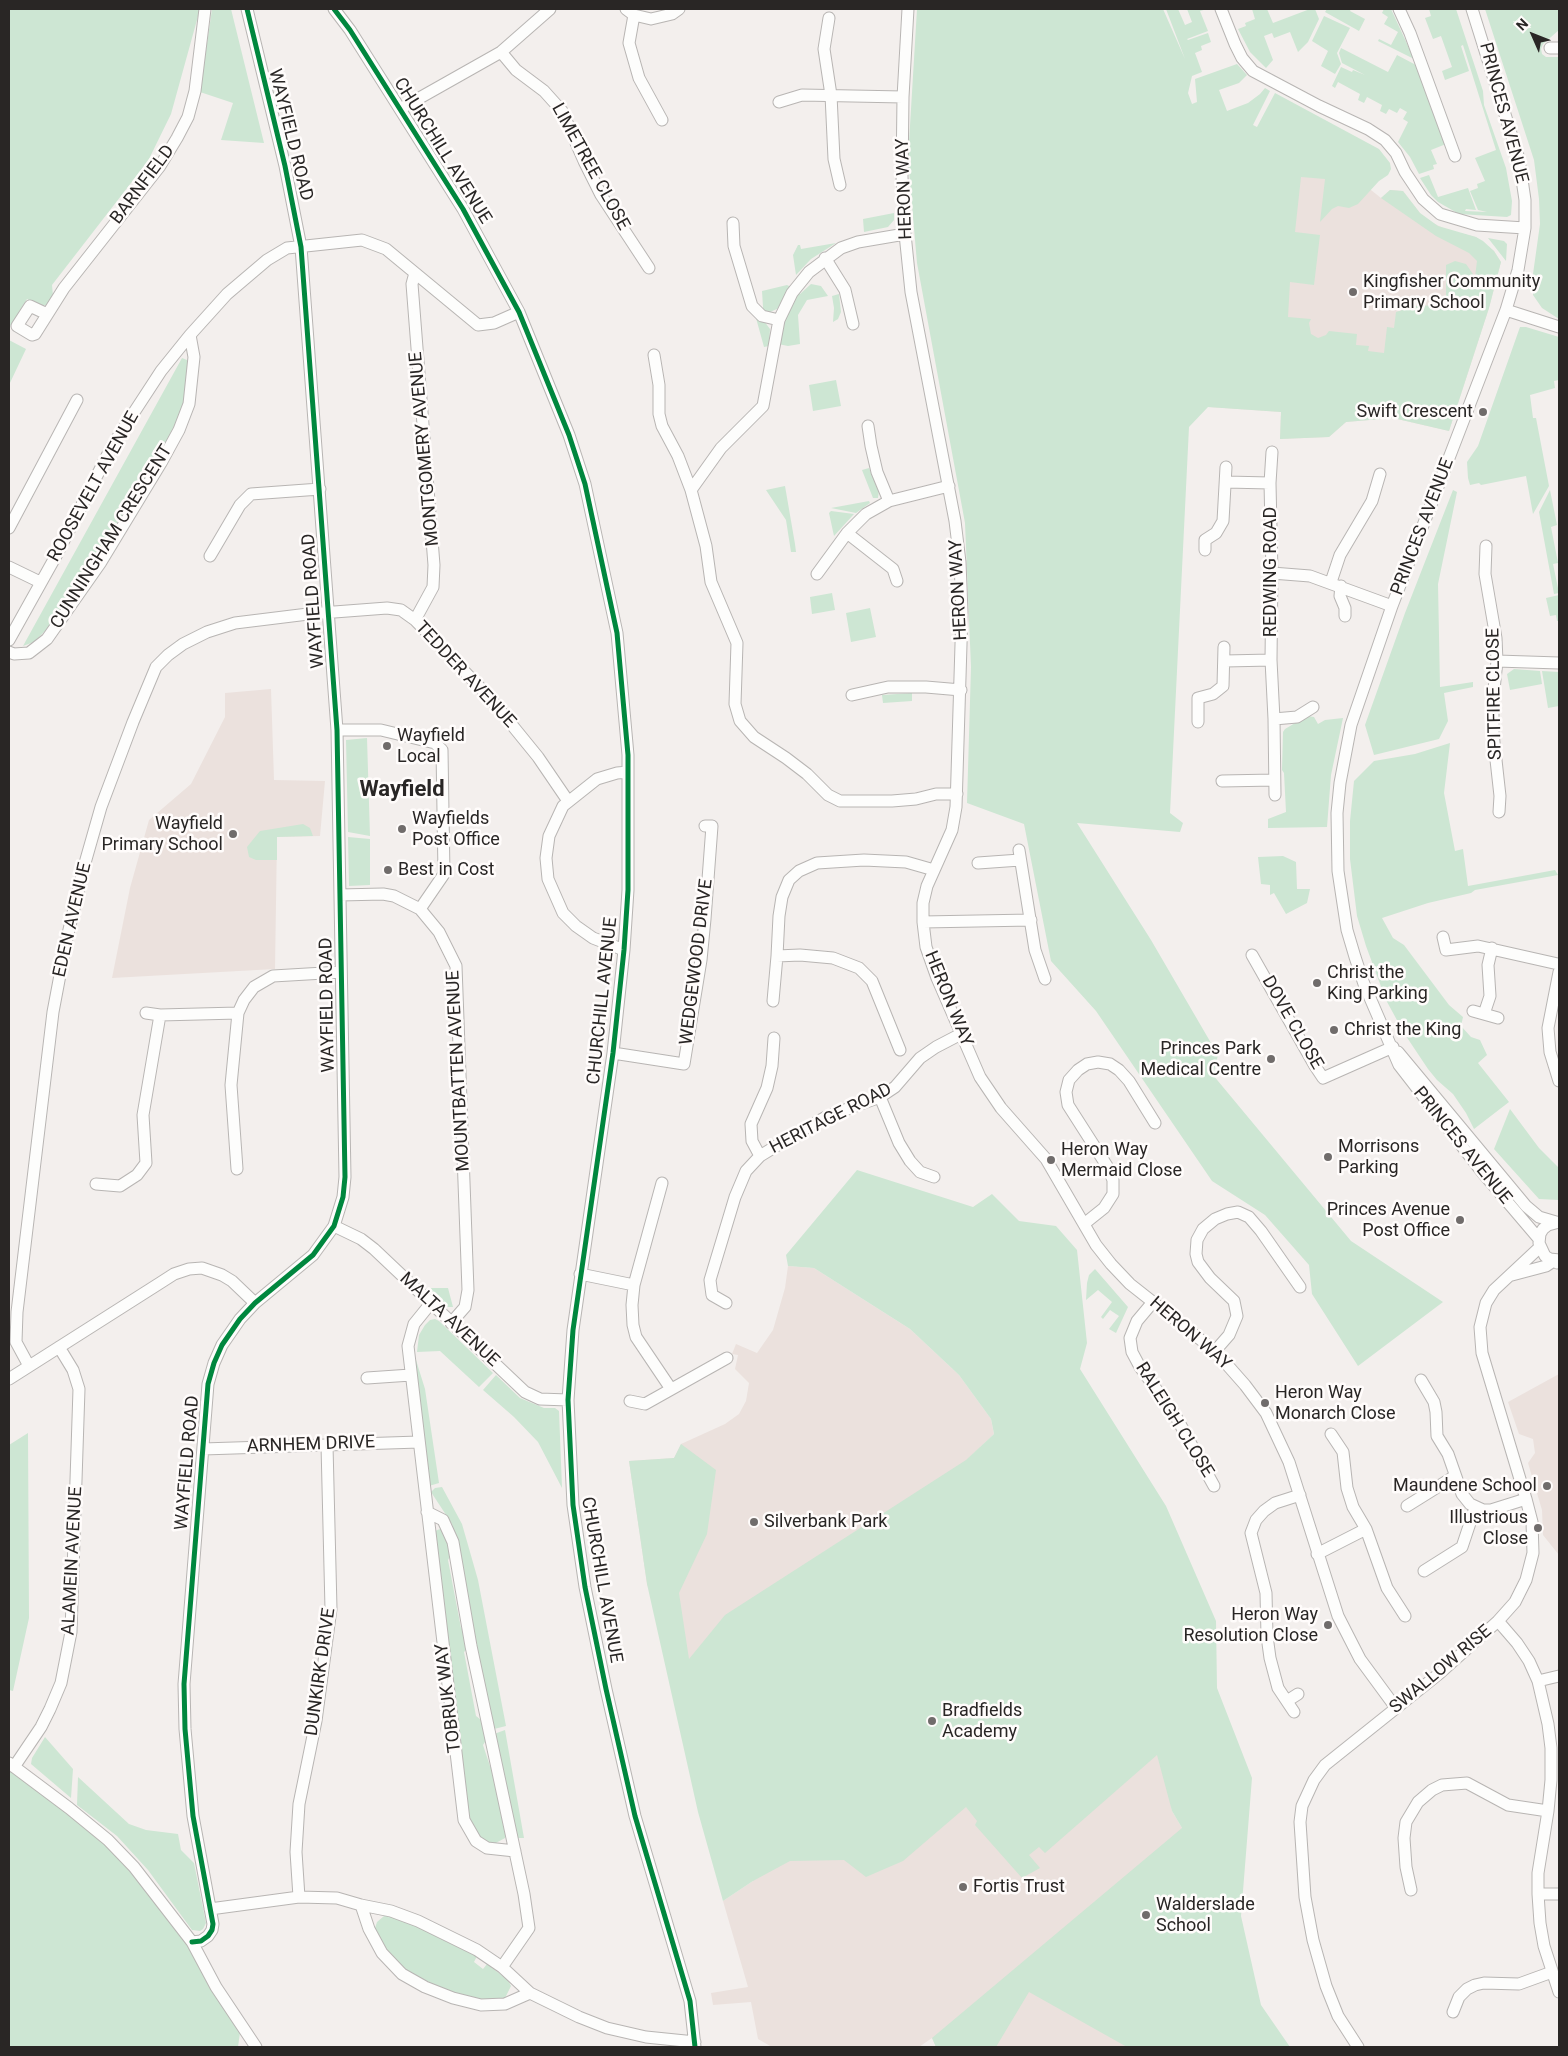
<!DOCTYPE html>
<html>
<head>
<meta charset="utf-8">
<style>
	body { margin:0 }
	#map { position:relative; width:1568px; height:2056px; overflow:hidden; background:#f3efed; font-family:Roboto,sans-serif }
	canvas { display:block }
	.frame { position:absolute; inset:0; border:10px solid #292625; pointer-events:none }
	.north { position:absolute; left:1508px; top:10px; width:50px; height:50px; -webkit-text-stroke:4px #fffcfb; paint-order:stroke; rotate:314deg; font-size:14px; font-weight:700; line-height:20px; text-align:center; color:#292625 }
	.north::after { content:''; display:block; margin:auto; width:18px; height:22px; background:#292625; clip-path:polygon(50% 0,100% 100%,50% 72%,0 100%) }
</style>
</head>
<body>
<div id="map">
<canvas width="1568" height="2056"></canvas>
<div class="frame"></div>
<div class="north">N</div>
</div>
<script>
const g = document.querySelector('canvas').getContext('2d');
g.lineJoin = 'round';
function fillPath(path, color) { g.fillStyle = color; g.fill(path, 'evenodd'); }
const toPath = rows => new Path2D(rows.map(r => 'M' + r).join(''));
function stroke(path, color, width, dash) { g.strokeStyle = color; g.lineWidth = width; g.lineCap = dash ? 'butt' : 'round'; g.setLineDash(dash || []); g.stroke(path); }
function label(font, color, halo, rows, align = 'center') {
  g.font = font + ' Roboto,sans-serif'; g.lineWidth = 5; g.setLineDash([]); g.textBaseline = 'middle'; g.strokeStyle = halo; g.fillStyle = color; for (const [text, x, y, turn = 0] of rows) {
    g.save(); g.translate(x, y); g.rotate((+turn || 0) * Math.PI / 180); g.textAlign = isNaN(turn) ? turn : align; if (halo) g.strokeText(text, 0, 0); g.fillText(text, 0, 0); g.restore();
  }
}
const built = toPath([
	[1215,135,1371,190,1381,198,1390,190,1403,191,1420,213,1431,222,1447,230,1476,237,1494,251,1501,262,1489,308,1449,431,1393,418,1346,422,1329,437,1280,439,1281,412,1208,407],
	[271,689,274,780,325,781,320,836,277,837,275,969,112,978,130,888,149,820,191,784,225,717,225,693],
	[788,1266,814,1268,910,1329,959,1375,991,1419,994,1434,968,1459,1157,1687,1172,1811,1182,1828,1262,2047,936,2047,932,2038,919,2047,772,2047,758,2039,751,2002,713,2005,711,1993,748,1987,723,1901,753,1881,647,1584,629,1461,674,1458,681,1444,725,1424,739,1414,746,1401,749,1383,735,1369,738,1355,732,1354,736,1344,757,1353,773,1330,785,1288],
	[1559,1374,1559,1555,1543,1535,1542,1510,1528,1463,1535,1453,1533,1439,1519,1434,1508,1402]
]);
const green = toPath([
	[9,9,200,9,171,114,148,161,52,285,53,296,47,305,40,306,27,299,9,328],
	[212,9,231,9,264,143,221,140,233,103,200,92],
	[917,9,1163,9,1185,59,1166,9,1178,9,1185,25,1192,22,1187,9,1207,9,1200,11,1208,31,1187,39,1188,40,1208,33,1211,42,1201,46,1202,50,1195,53,1202,72,1192,76,1188,93,1192,104,1197,102,1195,79,1237,64,1247,75,1239,83,1219,90,1227,111,1248,103,1260,94,1265,88,1270,91,1253,125,1257,127,1275,93,1379,149,1390,163,1391,169,1388,175,1379,181,1358,204,1349,208,1338,206,1332,209,1320,222,1325,179,1301,177,1295,232,1320,235,1314,285,1290,282,1288,317,1311,319,1309,323,1311,334,1318,338,1326,335,1329,331,1357,334,1356,345,1369,346,1368,351,1384,353,1387,327,1394,328,1396,312,1415,306,1441,305,1446,295,1446,265,1455,261,1466,264,1475,277,1477,261,1469,253,1436,236,1381,198,1390,190,1403,191,1420,213,1438,226,1476,237,1483,241,1494,251,1501,262,1489,308,1449,431,1393,418,1346,422,1329,437,1280,439,1281,412,1208,407,1189,427,1170,813,1183,823,1180,832,1077,823,1151,940,1218,1055,1213,1075,1351,1241,1443,1302,1358,1366,1312,1294,1309,1265,1265,1215,1212,1181,1096,1011,1051,961,1024,824,967,803,971,667,965,523,917,263,908,159],
	[1252,9,1267,9,1273,23,1310,9,1315,9,1319,19,1308,42,1298,52,1290,32,1274,38,1272,33,1264,36,1273,60,1266,68,1250,52,1238,29,1246,26,1245,23,1255,19],
	[1327,9,1351,9,1350,11,1365,19,1359,31,1325,12],
	[1384,9,1391,9,1414,59,1378,41,1379,39,1391,45,1398,32,1384,24,1388,17,1382,13],
	[1429,9,1456,9,1483,91,1484,105,1506,168,1512,201,1511,215,1507,217,1459,214,1438,202,1431,195,1420,178,1429,175,1438,197,1468,188,1476,210,1466,209,1465,211,1487,212,1478,210,1470,191,1478,188,1477,184,1485,181,1475,158,1496,150,1463,45,1461,46,1469,71,1445,80,1442,71,1452,67,1441,36,1433,39,1425,18,1431,16],
	[1485,9,1559,9,1559,30,1543,44,1541,49,1542,54,1546,57,1559,57,1559,319,1542,308,1533,295,1533,274,1540,224,1539,199,1534,160],
	[1324,16,1350,28,1337,53,1341,64,1335,74,1321,66,1328,51,1312,41],
	[1341,48,1388,72,1397,55,1416,65,1446,144,1431,150,1437,164,1433,165,1434,169,1419,174,1410,157,1398,142,1408,122,1403,119,1407,112,1400,108,1397,113,1389,109,1386,114,1380,111,1382,105,1367,97,1364,103,1358,100,1360,94,1338,82,1335,88,1332,86,1341,67,1352,72,1353,70,1365,75,1342,63,1339,53],
	[894,213,894,220,888,227,864,232,863,219],
	[1488,238,1504,241,1507,244,1506,261],
	[836,243,811,259,796,275,793,255,798,245,800,245,801,249],
	[811,284,821,286,828,296,807,300,798,315,800,344,788,346,778,344,782,322,798,292,800,294],
	[787,285,791,287,777,309,770,312,762,310,763,307,762,291],
	[839,294,841,312,838,319,833,322,834,308,832,296],
	[756,318,764,321,770,329,769,346,764,347],
	[1520,327,1526,327,1559,337,1559,380,1554,381,1555,388,1530,395,1533,418,1536,418,1549,486,1533,514,1526,476,1481,485,1479,483,1470,485,1468,478,1467,462,1478,446],
	[9,340,26,349,9,385],
	[182,358,187,360,189,365,185,397,179,416,166,443,143,484,47,629,34,642,23,646],
	[836,380,841,406,813,411,809,385],
	[869,468,879,490,878,498,873,498,862,470],
	[785,486,795,544,796,552,791,552,786,520,766,490],
	[1453,490,1457,492,1438,584,1440,687,1473,682,1473,687,1444,693,1448,721,1439,739,1374,755,1365,725,1405,613],
	[1550,490,1557,525,1551,527,1558,563,1553,564,1559,593,1554,594,1539,512],
	[869,501,870,503,856,513,831,508],
	[831,511,854,514,834,536,829,513],
	[832,593,835,610,812,614,810,597],
	[1559,595,1559,621,1557,621,1556,615,1550,616,1546,598],
	[870,608,876,637,851,642,846,613],
	[1514,669,1540,671,1542,684,1510,690,1507,674],
	[1542,671,1559,672,1559,706,1548,708],
	[912,693,912,701,883,703,882,695],
	[1307,716,1314,717,1318,724,1325,720,1343,718,1331,775,1327,827,1268,828,1268,819,1286,812,1284,773,1282,770,1283,732,1285,729],
	[367,738,370,836,348,832,346,740],
	[1450,743,1444,793,1455,851,1463,849,1468,886,1555,870,1558,875,1475,890,1471,893,1428,903,1382,918,1393,938,1404,945,1449,1005,1463,1017,1461,1026,1471,1037,1480,1040,1487,1055,1478,1063,1509,1102,1474,1129,1466,1113,1453,1094,1437,1080,1428,1069,1404,1033,1386,1000,1366,946,1357,916,1350,859,1350,821,1354,781,1374,761,1415,754],
	[303,824,310,828,313,836,277,837,277,860,256,860,249,857,247,847,260,831],
	[348,837,370,839,370,885,349,886],
	[1283,856,1296,862,1297,889,1310,889,1307,903,1286,914,1274,893,1270,895,1270,885,1261,884,1258,857],
	[1510,1109,1539,1148,1559,1168,1559,1200,1539,1199,1494,1149],
	[857,1170,973,1207,992,1194,1019,1221,1056,1226,1077,1250,1087,1343,1080,1369,1166,1506,1216,1621,1217,1688,1252,1778,1241,1916,1261,2005,1290,2047,1127,2047,1029,1992,996,2047,936,2047,932,2038,1182,1828,1172,1811,1157,1755,1045,1853,1039,1847,1029,1855,1040,1868,1022,1878,975,1825,977,1821,966,1807,903,1861,866,1877,844,1860,790,1861,753,1881,723,1901,698,1812,647,1584,629,1461,674,1458,681,1444,716,1470,707,1534,679,1593,689,1659,725,1615,966,1460,994,1434,991,1419,959,1375,910,1329,814,1268,788,1266,786,1255],
	[1095,1269,1128,1307,1116,1333,1109,1329,1119,1316,1110,1310,1103,1319,1101,1317,1112,1302,1098,1290,1086,1300,1087,1283,1089,1275],
	[426,1288,448,1288,453,1307,446,1307],
	[435,1319,439,1321,493,1373,479,1387,440,1351,417,1352,419,1335,425,1325,430,1320],
	[416,1360,425,1389,439,1483,429,1486,414,1361],
	[496,1375,520,1398,544,1408,555,1408,559,1411,562,1488,538,1442,514,1417,483,1390],
	[28,1433,29,1618,13,1691,9,1690,9,1445],
	[442,1487,462,1524,478,1580,506,1726,494,1729,452,1524,431,1492,435,1488],
	[440,1529,444,1529,452,1553,448,1560,461,1628,467,1632,469,1647,464,1652,476,1716,485,1723,487,1739,483,1745,490,1766,493,1769,506,1827,505,1838,494,1844,485,1843,469,1823,435,1531],
	[505,1730,524,1838,515,1838,494,1734],
	[45,1737,73,1769,71,1798,31,1764,32,1758],
	[9,1765,108,1840,192,1942,241,2025,238,2047,9,2047],
	[78,1777,129,1824,146,1830,178,1834,181,1850,194,1863,206,1923,203,1929,200,1931,192,1930,148,1870,117,1836,77,1805],
	[391,1915,444,1937,477,1956,474,1962,483,1969,487,1964,508,1980,511,1986,505,1998,490,2002,444,1991,406,1970,385,1951,374,1931,377,1922,384,1916]
]);
const minor = toPath([
	[334,9,350,30,463,209,519,312,569,435,585,484,617,633,628,755,628,890,624,950,613,1053,573,1330,568,1400,573,1505,585,1587,606,1689,635,1816,690,2001,695,2047],
	[626,9,634,15,651,19,672,14,679,9],
	[908,9,903,97,902,177,905,234,911,292,955,521,960,562,962,612,956,807,952,830,927,886,923,903,923,922,926,947,937,978,980,1077,1001,1108,1046,1159,1096,1245,1111,1264,1130,1284,1215,1351,1245,1385,1266,1413,1289,1462,1338,1616,1360,1659,1396,1708],
	[1221,9,1235,44,1242,58,1253,71,1319,106,1368,129,1385,140,1396,153,1405,172,1423,199,1440,214,1477,225,1525,228],
	[1399,9,1410,33,1455,156],
	[1472,9,1519,159,1525,200,1525,228,1518,270,1506,310,1392,606,1351,725,1340,783,1337,813,1338,871,1347,930,1355,957,1364,984,1399,1065,1482,1172,1539,1239],
	[634,15,629,43,639,78,662,120],
	[829,18,824,49,831,95,834,159,840,185],
	[1550,48,1559,48],
	[501,52,516,70,544,91,562,111,584,161,601,195,649,268],
	[779,102,802,95,903,97],
	[400,109,501,52,550,9],
	[733,223,734,246,752,306,762,316,779,320],
	[825,258,845,290,853,324],
	[1506,310,1559,327],
	[47,314,30,306,17,326,32,335,35,334,64,288,160,166,177,138,188,117,195,91,205,9],
	[654,355,659,385,659,414,662,426,678,456,691,490,706,546,711,582,737,643,735,704,740,721,754,737,786,758,807,774,828,795,840,801,892,801,916,799,936,794,957,794],
	[868,426,871,446,877,472,889,501],
	[1272,452,1270,483,1272,573,1271,660,1274,719,1275,795],
	[1226,482,1270,483],
	[691,490,721,448,763,406,779,320,792,293,809,272,841,248,858,242,905,234],
	[9,528,77,400],
	[847,533,893,569,897,581],
	[1486,546,1485,574,1496,638,1497,661,1493,699,1493,733,1500,796,1499,812],
	[1205,550,1205,540,1216,533,1223,521,1226,467],
	[210,556,240,505,251,494,320,489],
	[9,567,40,582],
	[1272,573,1310,576,1392,606],
	[817,574,847,533,866,514,889,501,949,486],
	[1331,582,1340,555,1372,501,1380,474],
	[1341,586,1340,596,1345,608,1345,616],
	[415,620,433,587,434,565,412,284,415,273],
	[9,640,57,554,112,446,161,371,190,335,227,294,267,260,287,248,362,240,386,249,478,325,494,323,519,312],
	[9,652,14,654,29,653,47,639,101,562,161,463,179,430,189,404,194,357,190,335],
	[1225,661,1271,660],
	[1497,661,1559,663],
	[852,695,888,687,926,687,961,690],
	[1274,719,1297,717,1313,707],
	[1198,722,1198,698,1213,694,1223,686,1224,647],
	[337,730,381,730,435,743,442,750,444,874,420,909],
	[1222,781,1274,780],
	[1019,850,1035,950,1045,979],
	[978,863,1020,860],
	[340,895,383,894,394,896,420,909,439,932,456,966,468,1290,465,1307,451,1323],
	[923,922,1031,920],
	[1443,937,1446,950,1478,946,1558,964],
	[624,950,593,938,576,926,563,913,548,879,546,858,549,836,563,806,597,779,617,773,628,772],
	[1252,955,1315,1066,1323,1078,1393,1047],
	[777,956,800,955,833,958,859,968,872,981,900,1050],
	[1559,972,1548,1028,1550,1052,1559,1081],
	[773,1001,777,956,779,916,782,897,789,880,799,871,817,863,864,860,906,862,934,870],
	[1473,1011,1498,1018],
	[146,1013,160,1015,238,1013,244,1000,254,987,273,976,341,972],
	[1484,1014,1490,996,1488,965,1492,948],
	[1398,1052,1526,1206,1539,1217,1556,1222],
	[613,1053,684,1064,701,960,705,919,712,826,705,826],
	[880,1097,899,1143,910,1161,920,1172,934,1177],
	[760,1156,752,1141,751,1124,767,1088,772,1066,774,1038],
	[237,1169,231,1085,238,1013],
	[662,1183,634,1285,632,1305,633,1325,636,1337,671,1389],
	[96,1184,120,1186,137,1175,146,1163,143,1115,160,1015],
	[1559,1222,1548,1225,1543,1229,1540,1234,1539,1243,1545,1256,1550,1259,1559,1260],
	[1084,1224,1104,1208,1113,1194,1113,1180,1107,1166,1068,1105,1066,1092,1069,1080,1078,1070,1087,1064,1098,1062,1110,1064,1119,1070,1129,1081,1155,1123],
	[334,1226,361,1239,374,1249,525,1392,540,1399,568,1400],
	[580,1274,634,1285],
	[1512,1275,1546,1266,1555,1260,1557,1263],
	[1153,1302,1137,1321,1130,1338,1132,1352,1140,1367,1175,1415,1214,1486],
	[431,1303,414,1324,408,1346,464,1820,476,1841,487,1848,515,1851],
	[726,1303,712,1295,710,1280,735,1197,746,1171,760,1156,799,1132,826,1117,880,1097,895,1087,920,1058,936,1047,961,1034],
	[1215,1351,1229,1335,1237,1316,1234,1301,1210,1278,1198,1262,1196,1254,1197,1240,1203,1229,1215,1219,1227,1214,1238,1212,1249,1217,1261,1231,1300,1287],
	[29,1366,16,1342,17,1312,53,1012,67,938,85,863,101,807,133,722,156,667,168,655,183,644,207,632,235,623,308,614,387,608,401,610,415,620,490,698,538,757,568,801],
	[367,1378,411,1375],
	[9,1379,160,1283,174,1274,189,1269,202,1268,222,1275,232,1281,255,1303],
	[1421,1380,1434,1402,1436,1412,1437,1436,1448,1454,1462,1494,1470,1504,1483,1510,1491,1510,1526,1499],
	[630,1401,645,1404,727,1358],
	[1331,1434,1343,1452,1347,1488,1353,1507,1366,1529,1387,1588,1405,1616],
	[203,1449,419,1442],
	[1407,1506,1455,1476],
	[427,1512,443,1520,453,1542,471,1646,524,1894,529,1928,502,1967],
	[1317,1554,1366,1529],
	[1424,1571,1462,1547,1475,1508],
	[1498,1621,1517,1643,1529,1661,1538,1681,1548,1724,1551,1748,1551,1780,1548,1811,1538,1873,1538,1894,1540,1923,1544,1946,1559,1992],
	[1538,1681,1559,1676],
	[1287,1701,1298,1694],
	[1294,1712,1278,1688,1270,1658,1267,1636,1266,1593,1251,1533,1256,1520,1264,1511,1275,1503,1300,1495],
	[9,1763,69,1808,108,1840,134,1867,192,1942,216,1987,256,2047],
	[14,1767,41,1727,50,1709,61,1683,71,1632,79,1389,73,1370,59,1347],
	[1411,1890,1406,1867,1404,1838,1406,1822,1418,1802,1432,1790,1442,1785,1467,1783,1508,1805,1548,1811],
	[1538,1894,1559,1894],
	[299,1897,296,1852,299,1804,316,1721,331,1609,327,1445],
	[361,1905,369,1929,382,1953,402,1974,425,1987,453,1998,481,2005,505,2004,530,1993],
	[210,1909,299,1897,337,1898,361,1905,391,1911,418,1921,477,1950,502,1967,530,1993,579,2017,607,2028,646,2037,695,2042],
	[192,1942,201,1941,208,1936,212,1930,213,1924,193,1816,185,1729,184,1684,208,1384,214,1363,222,1345,240,1319,255,1303,313,1255,334,1226,343,1197,345,1177,337,730,301,247,285,166,247,9],
	[1453,2012,1459,1997,1467,1989,1475,1985,1484,1983,1519,1984,1552,1972],
	[1358,2047,1338,2016,1326,1986,1313,1940,1305,1897,1300,1822,1302,1806,1314,1780,1325,1765,1440,1673,1498,1621,1515,1602,1526,1580,1533,1553,1532,1522,1526,1499,1482,1353,1480,1327,1486,1303,1494,1290,1540,1247]
]);
const cycleway = toPath([
	[334,9,350,30,463,209,519,312,569,435,585,484,617,633,628,755,628,890,624,950,613,1053,573,1330,568,1400,573,1505,585,1587,606,1689,635,1816,690,2001,695,2047],
	[192,1942,201,1941,208,1936,212,1930,213,1924,193,1816,185,1729,184,1684,208,1384,214,1363,222,1345,240,1319,255,1303,313,1255,334,1226,343,1197,345,1177,337,730,301,247,285,166,247,9]
]);
const markers = [
	[1353,292,5,"#706c6b"],
	[1483,412,5,"#706c6b"],
	[387,746,5,"#706c6b"],
	[402,829,5,"#706c6b"],
	[233,834,5,"#706c6b"],
	[388,870,5,"#706c6b"],
	[1317,983,5,"#706c6b"],
	[1334,1030,5,"#706c6b"],
	[1271,1059,5,"#706c6b"],
	[1328,1157,5,"#706c6b"],
	[1051,1160,5,"#706c6b"],
	[1460,1220,5,"#706c6b"],
	[1265,1403,5,"#706c6b"],
	[1547,1486,5,"#706c6b"],
	[754,1522,5,"#706c6b"],
	[1538,1528,5,"#706c6b"],
	[1328,1625,5,"#706c6b"],
	[932,1721,5,"#706c6b"],
	[963,1887,5,"#706c6b"],
	[1146,1915,5,"#706c6b"]
];
const streetNames = [
	["PRINCES AVENUE",1503,113,75],
	["WAYFIELD ROAD",290,135,76],
	["CHURCHILL AVENUE",442,151,58],
	["LIMETREE CLOSE",590,167,61],
	["BARNFIELD",143,185,-53],
	["HERON WAY",905,189,-92],
	["MONTGOMERY AVENUE",425,449,-95],
	["ROOSEVELT AVENUE",94,487,-61],
	["PRINCES AVENUE",1423,527,-69],
	["CUNNINGHAM CRESCENT",112,537,-58],
	["REDWING ROAD",1271,572,-90],
	["HERON WAY",959,590,-93],
	["WAYFIELD ROAD",314,601,-94],
	["TEDDER AVENUE",465,675,47],
	["SPITFIRE CLOSE",1495,694,-91],
	["EDEN AVENUE",73,920,-77],
	["WEDGEWOOD DRIVE",697,962,-83],
	["HERON WAY",948,999,68],
	["CHURCHILL AVENUE",603,1001,-84],
	["WAYFIELD ROAD",328,1005,-91],
	["DOVE CLOSE",1292,1023,60],
	["MOUNTBATTEN AVENUE",459,1071,-93],
	["HERITAGE ROAD",831,1119,-27],
	["PRINCES AVENUE",1462,1146,51],
	["MALTA AVENUE",449,1320,43],
	["HERON WAY",1190,1334,41],
	["RALEIGH CLOSE",1174,1420,58],
	["ARNHEM DRIVE",311,1445,-2],
	["WAYFIELD ROAD",188,1463,-85],
	["ALAMEIN AVENUE",73,1561,-87],
	["CHURCHILL AVENUE",601,1580,80],
	["SWALLOW RISE",1441,1670,-40],
	["DUNKIRK DRIVE",321,1672,-82],
	["TOBRUK WAY",449,1698,-97]
];
const poiNames = [
	["Kingfisher Community",1363,282],
	["Primary School",1363,303],
	["Swift Crescent",1473,412,"right"],
	["Wayfield",397,736],
	["Local",397,757],
	["Wayfields",412,819],
	["Post Office",412,840],
	["Wayfield",223,824,"right"],
	["Primary School",223,845,"right"],
	["Best in Cost",398,870],
	["Christ the",1327,973],
	["King Parking",1327,994],
	["Christ the King",1344,1030],
	["Princes Park",1261,1049,"right"],
	["Medical Centre",1261,1070,"right"],
	["Morrisons",1338,1147],
	["Parking",1338,1168],
	["Heron Way",1061,1150],
	["Mermaid Close",1061,1171],
	["Princes Avenue",1450,1210,"right"],
	["Post Office",1450,1231,"right"],
	["Heron Way",1275,1393],
	["Monarch Close",1275,1414],
	["Maundene School",1537,1486,"right"],
	["Illustrious",1528,1518,"right"],
	["Close",1528,1539,"right"],
	["Silverbank Park",764,1522],
	["Heron Way",1318,1615,"right"],
	["Resolution Close",1318,1636,"right"],
	["Bradfields",942,1711],
	["Academy",942,1732],
	["Fortis Trust",973,1887],
	["Walderslade",1156,1905],
	["School",1156,1926]
];
const districtNames = [
	["Wayfield",402,790]
];
fillPath(built, '#ebe1dd');
fillPath(green, '#cde6d3');
stroke(minor, '#b8b5b3', 13);
stroke(minor, '#fdfdfc', 11);
stroke(cycleway, '#00873e', 5);
for (const [x, y, r, color] of markers) { const dot = new Path2D(); dot.arc(x, y, r, 0, 2 * Math.PI); g.fillStyle = color; g.fill(dot); stroke(dot, '#fffcfb', 2); }
label('18px', '#292625', '#fffcfb', streetNames);
label('18px', '#292625', '#fffcfb', poiNames, 'left');
label('bold 22px', '#292625', '#fffcfb', districtNames);
</script>
</body>
</html>
